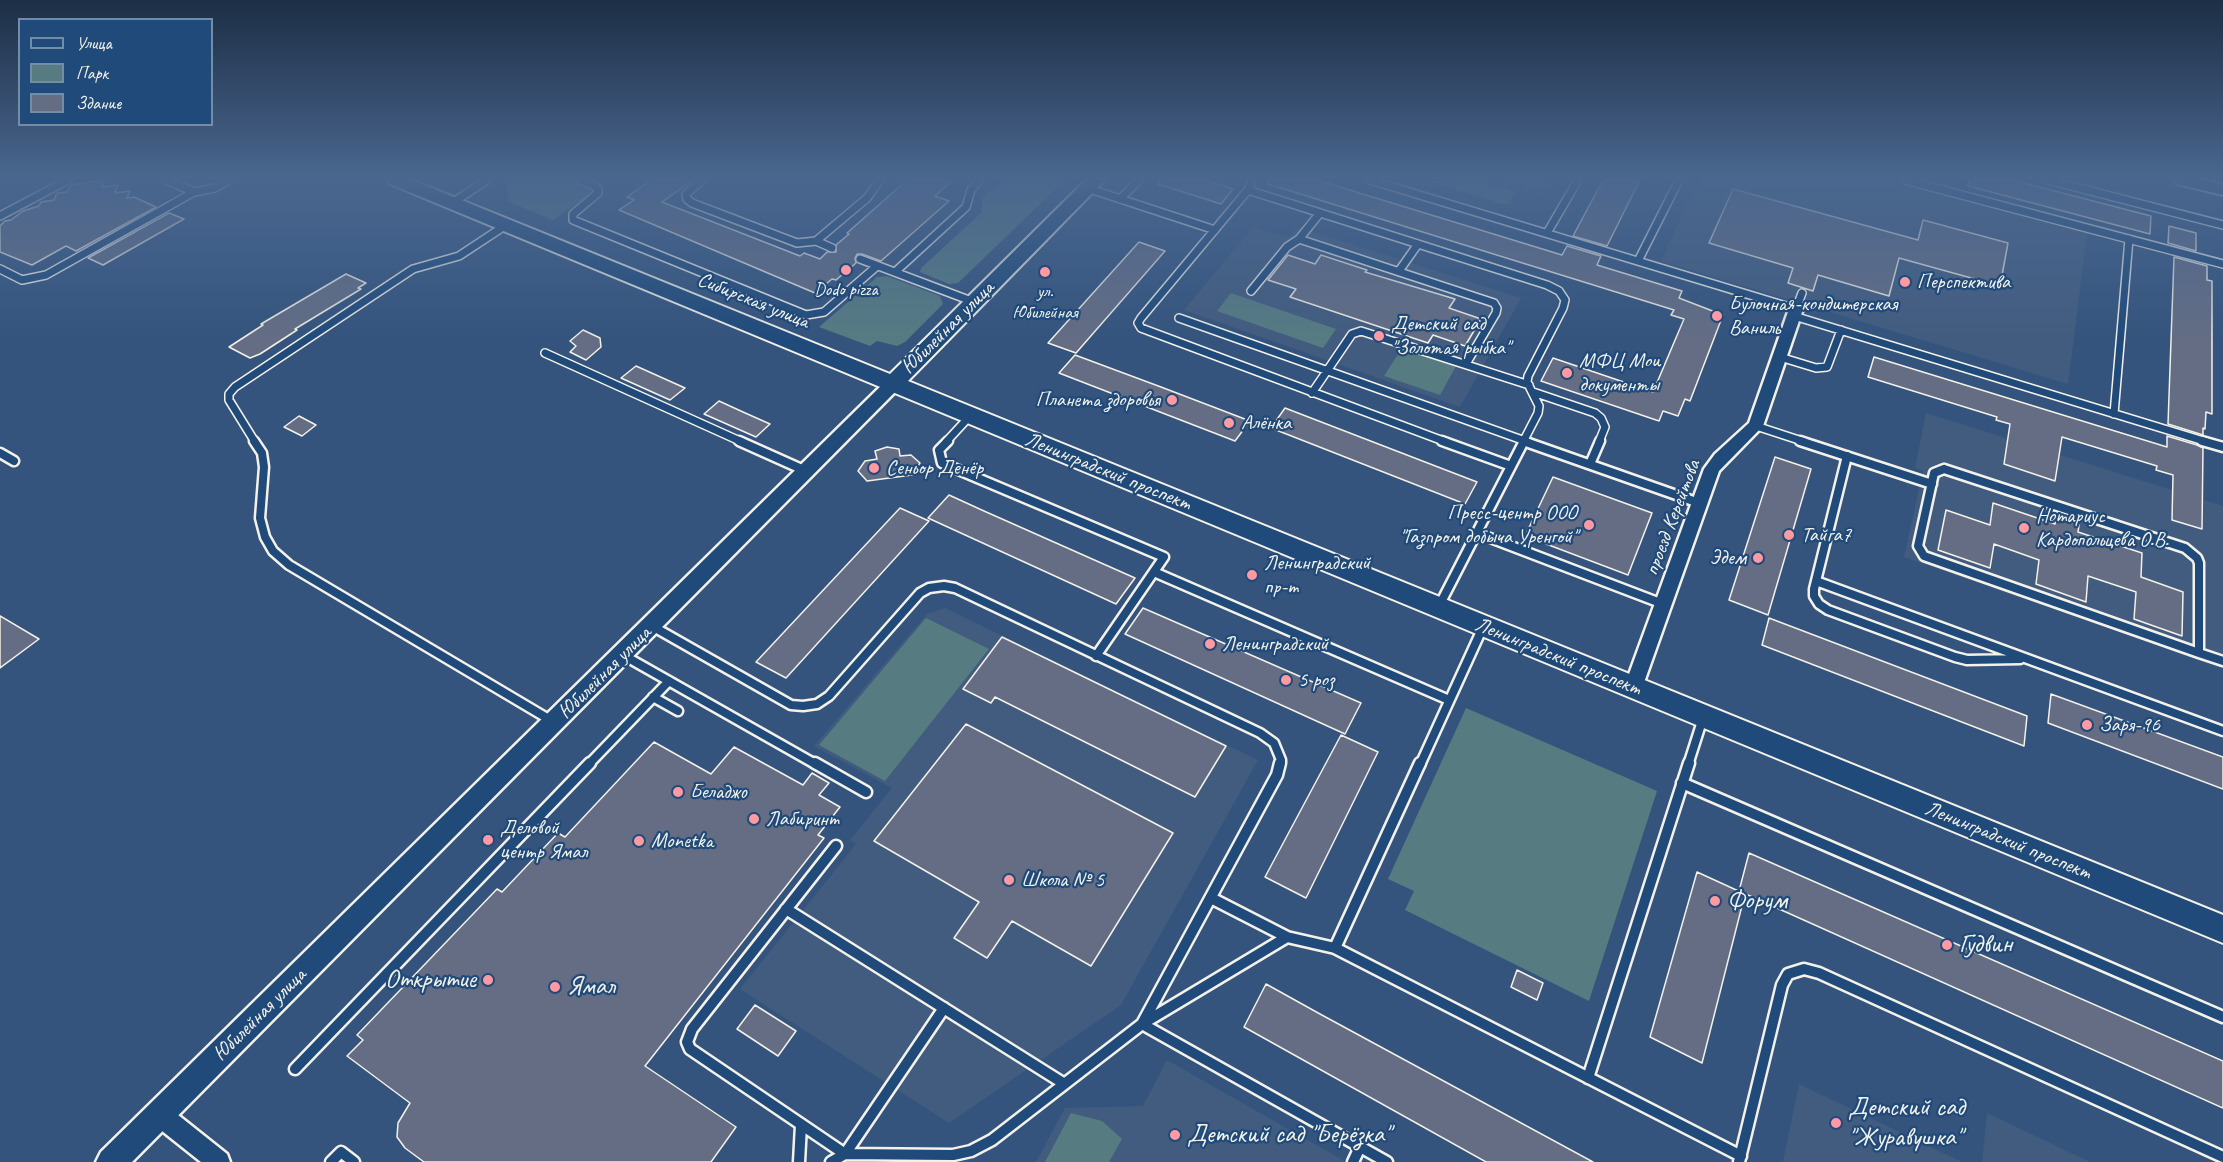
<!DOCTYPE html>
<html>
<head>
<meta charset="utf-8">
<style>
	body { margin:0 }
	#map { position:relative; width:2223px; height:1162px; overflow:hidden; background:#34547d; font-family:Caveat,sans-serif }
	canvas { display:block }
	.legend { position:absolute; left:18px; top:18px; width:195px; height:108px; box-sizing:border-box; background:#1f4a7a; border:2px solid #748da6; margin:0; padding:8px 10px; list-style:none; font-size:18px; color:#f4f1e8 }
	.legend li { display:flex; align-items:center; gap:12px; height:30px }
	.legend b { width:30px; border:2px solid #748da6 }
</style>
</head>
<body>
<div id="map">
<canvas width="2223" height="1162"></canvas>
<ul class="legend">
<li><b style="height:8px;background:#1f4a7a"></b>Улица</li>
<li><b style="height:16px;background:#567c82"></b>Парк</li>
<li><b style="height:16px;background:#646d84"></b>Здание</li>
</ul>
</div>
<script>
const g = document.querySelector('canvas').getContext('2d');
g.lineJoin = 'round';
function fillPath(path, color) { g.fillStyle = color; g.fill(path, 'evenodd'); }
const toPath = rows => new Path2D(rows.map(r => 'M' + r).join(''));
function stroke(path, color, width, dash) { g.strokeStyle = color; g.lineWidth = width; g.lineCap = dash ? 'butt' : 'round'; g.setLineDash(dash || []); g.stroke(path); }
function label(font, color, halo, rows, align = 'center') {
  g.font = font + ' Caveat,sans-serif'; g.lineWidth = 4.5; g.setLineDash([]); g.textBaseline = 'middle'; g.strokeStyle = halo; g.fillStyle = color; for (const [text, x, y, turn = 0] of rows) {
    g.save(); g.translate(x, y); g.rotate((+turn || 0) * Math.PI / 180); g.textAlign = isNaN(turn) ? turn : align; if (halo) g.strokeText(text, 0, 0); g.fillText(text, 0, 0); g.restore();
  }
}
const built = toPath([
	[1486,180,1550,180,1541,196],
	[1699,180,1889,180,2087,232,2068,384,1661,261],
	[1253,227,1288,238,1298,227,1521,298,1460,407,1184,310],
	[1926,413,2223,506,2223,668,1904,557,1923,471,1915,468],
	[945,608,1258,760,1121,1005,949,1123,740,989,856,844,850,840,892,788,814,746,927,614],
	[1167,1060,1346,1162,1036,1162,1065,1108,1143,1106],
	[1799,1084,1962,1162,1783,1162],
	[1987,1113,2090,1162,1982,1162]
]);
const green = toPath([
	[505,180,565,180,587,188,590,192,589,195,553,220,509,202],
	[1002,180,1065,180,958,283,949,284,920,272,921,268,982,212,982,199],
	[1423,180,1479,180,1516,191,1507,205],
	[887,276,940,296,943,304,905,342,897,346,877,341,870,346,819,327,877,277],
	[1231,293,1336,329,1323,348,1217,311],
	[1402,348,1456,366,1440,395,1384,376],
	[926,618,989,649,885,781,819,745],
	[1466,708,1657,791,1589,1001,1405,910,1414,891,1388,879],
	[1071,1113,1102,1121,1122,1139,1109,1162,1045,1162]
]);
const building = toPath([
	[103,180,105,180,102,187,118,185,115,193,130,191,127,198,134,197,156,207,76,251,66,246,32,265,0,252,0,226,5,221,11,220,23,211,39,206,41,202,54,200,57,193,67,192,71,185,103,180],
	[651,180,693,180,662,202,800,256,804,253,820,259,827,252,836,252,836,245,849,234,847,233,907,180,953,180,935,196,949,201,881,261,862,254,857,254,855,258,856,263,836,280,832,279,815,293,619,210,634,200,627,197,651,180],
	[1158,180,1205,180,1233,189,1221,204,1158,184,1158,180],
	[1268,180,1317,180,1562,255,1567,246,1601,256,1597,265,1682,291,1679,298,1723,315,1690,401,1685,399,1678,416,1663,411,1659,421,1541,381,1553,358,1653,392,1684,319,1671,315,1674,310,1268,184,1268,180],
	[1603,180,1640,180,1607,246,1573,236,1603,180],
	[1969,180,2012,180,2151,216,2150,234,1968,186,1969,180],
	[1733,189,1918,240,1923,220,2008,243,2000,286,1899,258,1889,296,1818,275,1813,291,1788,283,1793,268,1709,243,1733,189],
	[169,213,184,219,103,265,88,258,169,213],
	[2169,226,2196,233,2196,251,2168,243,2169,226],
	[1139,242,1165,251,1076,353,1048,343,1139,242],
	[1288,255,1315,264,1321,255,1367,270,1365,272,1455,299,1449,308,1481,319,1465,346,1433,335,1428,343,1290,297,1296,289,1268,280,1288,255],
	[2174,257,2207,266,2207,280,2212,281,2212,414,2206,412,2205,429,2203,428,2203,435,2168,424,2174,257],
	[346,274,366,283,358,288,361,289,295,329,297,330,260,354,250,358,229,347,263,325,261,324,346,274],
	[583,330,600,338,601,347,586,360,570,352,576,346,570,341,583,330],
	[1075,355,1161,387,1250,421,1235,441,1059,373,1075,355],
	[1874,357,2167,447,2167,436,2197,445,2203,448,2202,529,2172,520,2173,475,2156,470,2157,466,2062,437,2055,481,2004,464,2010,424,1996,420,1997,417,1868,377,1874,357],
	[636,366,685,388,670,400,621,378,636,366],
	[719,401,743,412,770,424,756,437,704,414,719,401],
	[1285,408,1438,467,1477,482,1465,504,1271,428,1285,408],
	[299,416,316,425,302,436,284,427,299,416],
	[887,447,899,449,900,456,911,455,920,463,912,475,867,481,858,471,865,461,877,459,875,451,887,447],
	[1775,457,1811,469,1768,615,1729,600,1775,457],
	[1553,477,1652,513,1628,575,1525,536,1553,477],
	[949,495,984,511,1135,578,1116,604,928,518,949,495],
	[1993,503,2055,524,2056,517,2079,525,2078,532,2142,553,2141,577,2183,592,2182,636,2134,619,2136,592,2088,576,2086,602,2036,584,2039,560,1994,544,1990,568,1938,550,1946,510,1990,525,1993,503],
	[900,508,929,521,786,678,756,662,900,508],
	[1143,608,1361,703,1345,734,1125,634,1143,608],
	[0,616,39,639,0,668,0,616],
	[1769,618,2027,716,2024,746,1762,645,1769,618],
	[1002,637,1226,746,1195,797,995,697,991,703,963,689,1002,637],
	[2051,694,2223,757,2223,789,2048,723,2051,694],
	[966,724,1173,833,1091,966,1012,921,987,958,954,938,979,902,874,841,966,724],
	[1341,735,1378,752,1306,898,1265,877,1341,735],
	[654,742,711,774,734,747,803,785,812,773,829,783,819,795,840,807,818,835,824,838,645,1066,736,1127,711,1162,424,1162,405,1148,397,1137,398,1123,410,1103,347,1056,363,1040,357,1035,497,889,502,892,558,833,565,837,654,742],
	[1749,853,2223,1061,2223,1108,1739,891,1749,853],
	[1697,872,1745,894,1702,1063,1650,1037,1697,872],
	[1517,970,1543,983,1537,1000,1511,987,1517,970],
	[1266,984,1320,1014,1593,1162,1486,1162,1244,1027,1266,984],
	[755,1005,796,1031,778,1056,737,1029,755,1005]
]);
const serviceFar2 = toPath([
	[166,180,194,192,215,188,229,180],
	[580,180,593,185,598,189,598,193,573,214,573,220,806,315,824,312,877,266],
	[702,180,686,194,687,199,692,203,797,243,816,241,867,198,880,180],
	[1252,180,1248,190,1547,285,1559,291,1565,300,1563,308,1528,376,1527,382,1539,406,1538,413,1523,442],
	[1370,180,1796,309,1802,293],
	[1905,180,2223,264],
	[2048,180,2223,225],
	[1087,188,1215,230],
	[1248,190,1141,318,1138,323,1141,328,1446,442],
	[1120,199,1139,180],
	[452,203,487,180],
	[0,216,68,180],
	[1547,233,1578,180],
	[1299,239,1494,303,1497,308,1496,313,1466,364],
	[816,241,832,248],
	[860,259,974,302],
	[1638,261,1679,180],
	[0,269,22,280,46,275,194,192],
	[1399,271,1418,244],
	[895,272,966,207,971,190,979,180],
	[1251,291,1287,247,1299,239,1320,213],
	[1794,316,2207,442],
	[1179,318,1528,442],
	[545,353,742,442],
	[1780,357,1816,368,1827,367,1841,330],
	[1533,392,1595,413,1601,418,1605,427,1599,442],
	[1312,393,1352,334,1361,331,1529,385],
	[2114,414,2129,239],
	[1756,426,1805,442],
	[255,442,229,400,229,394,235,387,413,269,459,256,506,225],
	[946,442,970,416]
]);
const serviceFar1 = toPath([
	[254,441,262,453,264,467,260,518,265,537,273,551,289,565,552,721],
	[739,441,806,471],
	[948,441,939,450,942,463,1164,557,1096,656],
	[1442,441,1511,466],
	[1523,441,1699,503],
	[1800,441,1932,484],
	[2202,441,2223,447],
	[0,453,14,461],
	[1847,456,1814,589,1814,596,1819,604,1828,610,1955,657,1967,660,2020,659],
	[1590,464,1600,441],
	[1944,469,2185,548,2197,558,2199,563,2199,653,1924,556,1918,546,1934,473,1944,469],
	[1477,533,1663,604],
	[1154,572,1449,700],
	[1816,581,2223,731],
	[1438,608,1524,441],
	[652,626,791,705,803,706,817,704,829,696,920,593,929,588,944,586,955,588,1260,733,1274,743,1281,760,1280,765],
	[2199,653,2223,661],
	[623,655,817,765],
	[653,697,678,711],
	[588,765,669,681],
	[1420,765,1483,627],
	[1688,765,1703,718]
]);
const service = toPath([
	[815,763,866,792],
	[1682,783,2223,1017],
	[836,846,692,1029,687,1042,690,1049,845,1154,944,1008],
	[1211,898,1287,937],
	[786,909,1063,1083],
	[1335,948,1420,763],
	[1142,1024,1277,775,1280,763],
	[1142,1024,1387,1162],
	[295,1069,590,763],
	[1588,1078,1689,763],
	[331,1162,341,1152,354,1162],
	[799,1162,801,1125],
	[831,1162,845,1154,953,1155,971,1151,992,1140,1142,1024,1287,937,1335,948,1741,1156],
	[1353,1162,1360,1147],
	[1739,1162,1782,985,1788,974,1804,969,1819,973,2223,1157]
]);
const minor = toPath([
	[1796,305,1803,309,1763,426,1719,471,1642,688,1639,693,1633,695,1627,693,1624,688,1704,469,1715,454,1749,423,1789,309,1796,305],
	[160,1104,168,1107,227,1154,230,1162,201,1162,152,1123,149,1115,152,1107,160,1104]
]);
const tertiary = toPath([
	[893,378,899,380,902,384,899,388,132,1162,96,1162,101,1152,887,380,893,378]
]);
const secondary = toPath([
	[387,180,412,180,890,374,1086,180,1105,180,908,381,2223,915,2223,943,390,184,387,180],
	[2174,180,2205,180,2223,185,2223,195,2177,184,2174,180]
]);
const markers = [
	[846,270,6,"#ff9aa2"],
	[1045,272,6,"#ff9aa2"],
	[1905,282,6,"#ff9aa2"],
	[1717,316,6,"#ff9aa2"],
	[1379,336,6,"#ff9aa2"],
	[1567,373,6,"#ff9aa2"],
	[1172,400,6,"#ff9aa2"],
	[1229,423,6,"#ff9aa2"],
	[874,468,6,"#ff9aa2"],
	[1589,525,6,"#ff9aa2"],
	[2024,528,6,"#ff9aa2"],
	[1789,535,6,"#ff9aa2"],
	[1758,558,6,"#ff9aa2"],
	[1252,575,6,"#ff9aa2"],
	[1210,644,6,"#ff9aa2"],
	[1286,680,6,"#ff9aa2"],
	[2087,725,6,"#ff9aa2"],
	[678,792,6,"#ff9aa2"],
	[754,819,6,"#ff9aa2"],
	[488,840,6,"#ff9aa2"],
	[639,841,6,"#ff9aa2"],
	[1009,880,6,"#ff9aa2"],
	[1715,901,6,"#ff9aa2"],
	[1947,945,6,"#ff9aa2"],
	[488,980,6,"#ff9aa2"],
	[555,987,6,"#ff9aa2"],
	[1836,1123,6,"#ff9aa2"],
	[1175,1135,6,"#ff9aa2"]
];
const farPoinames = [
	["Dodo pizza",846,290],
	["ул.",1045,292],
	["Юбилейная",1045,313]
];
const poiNames = [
	["Перспектива",1917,282],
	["Булочная-кондитерская",1729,304],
	["Ваниль",1729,328],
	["Детский сад",1391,324],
	["\"Золотая рыбка\"",1391,348],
	["МФЦ Мои",1579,361],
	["документы",1579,385],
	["Планета здоровья",1160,400,"right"],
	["Алёнка",1241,423],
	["Сеньор Денёр",886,468],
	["Пресс-центр ООО",1577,513,"right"],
	["\"Газпром добыча Уренгой\"",1577,537,"right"],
	["Нотариус",2036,516],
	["Кардопольцева О.В.",2036,540],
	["Тайга7",1801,535],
	["Эдем",1746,558,"right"],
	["Ленинградский",1264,563],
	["пр-т",1264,587],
	["Ленинградский",1222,644],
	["5 роз",1298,680],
	["Заря-96",2099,725],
	["Беладжо",690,792],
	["Лабиринт",766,819],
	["Деловой",500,828],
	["центр Ямал",500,852],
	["Monetka",651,841],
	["Школа № 5",1021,880]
];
const streetNames = [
	["Сибирская улица",753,301,22],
	["Юбилейная улица",948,328,-45],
	["Ленинградский проспект",1108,472,22],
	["проезд Керейтова",1673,518,-69],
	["Ленинградский проспект",1558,657,22],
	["Юбилейная улица",605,673,-45],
	["Ленинградский проспект",2008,841,22],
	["Юбилейная улица",260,1015,-45]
];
const nearPoinames = [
	["Форум",1727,901],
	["Гудвин",1959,945],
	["Открытие",476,980,"right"],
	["Ямал",567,987],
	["Детский сад",1848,1108],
	["\"Журавушка\"",1848,1138],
	["Детский сад \"Берёзка\"",1187,1135]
];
fillPath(built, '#425c7f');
fillPath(green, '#567c82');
fillPath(building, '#646d84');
stroke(building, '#f4f1e8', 1.5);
stroke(serviceFar2, '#f4f1e8', 10);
stroke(serviceFar1, '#f4f1e8', 13);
stroke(service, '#f4f1e8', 15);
stroke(minor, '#f4f1e8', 5);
stroke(tertiary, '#f4f1e8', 5);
stroke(secondary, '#f4f1e8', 4);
stroke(serviceFar2, '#1f4a7a', 7);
stroke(serviceFar1, '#1f4a7a', 8);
stroke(service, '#1f4a7a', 10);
fillPath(minor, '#1f4a7a');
fillPath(tertiary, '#1f4a7a');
fillPath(secondary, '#1f4a7a');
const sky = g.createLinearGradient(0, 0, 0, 343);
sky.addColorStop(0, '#1d2e45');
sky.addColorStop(0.52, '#4a678f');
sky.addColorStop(1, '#4a678f00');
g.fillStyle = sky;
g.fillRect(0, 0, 2223, 343);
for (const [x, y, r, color] of markers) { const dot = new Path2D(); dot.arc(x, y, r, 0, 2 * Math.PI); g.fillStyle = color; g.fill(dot); stroke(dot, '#1f4a7a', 2); }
label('18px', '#f4f1e8', '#1f4a7a', farPoinames);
label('21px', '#f4f1e8', '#1f4a7a', poiNames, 'left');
label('21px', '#f4f1e8', '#1f4a7a', streetNames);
label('26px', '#f4f1e8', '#1f4a7a', nearPoinames, 'left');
</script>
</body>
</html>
